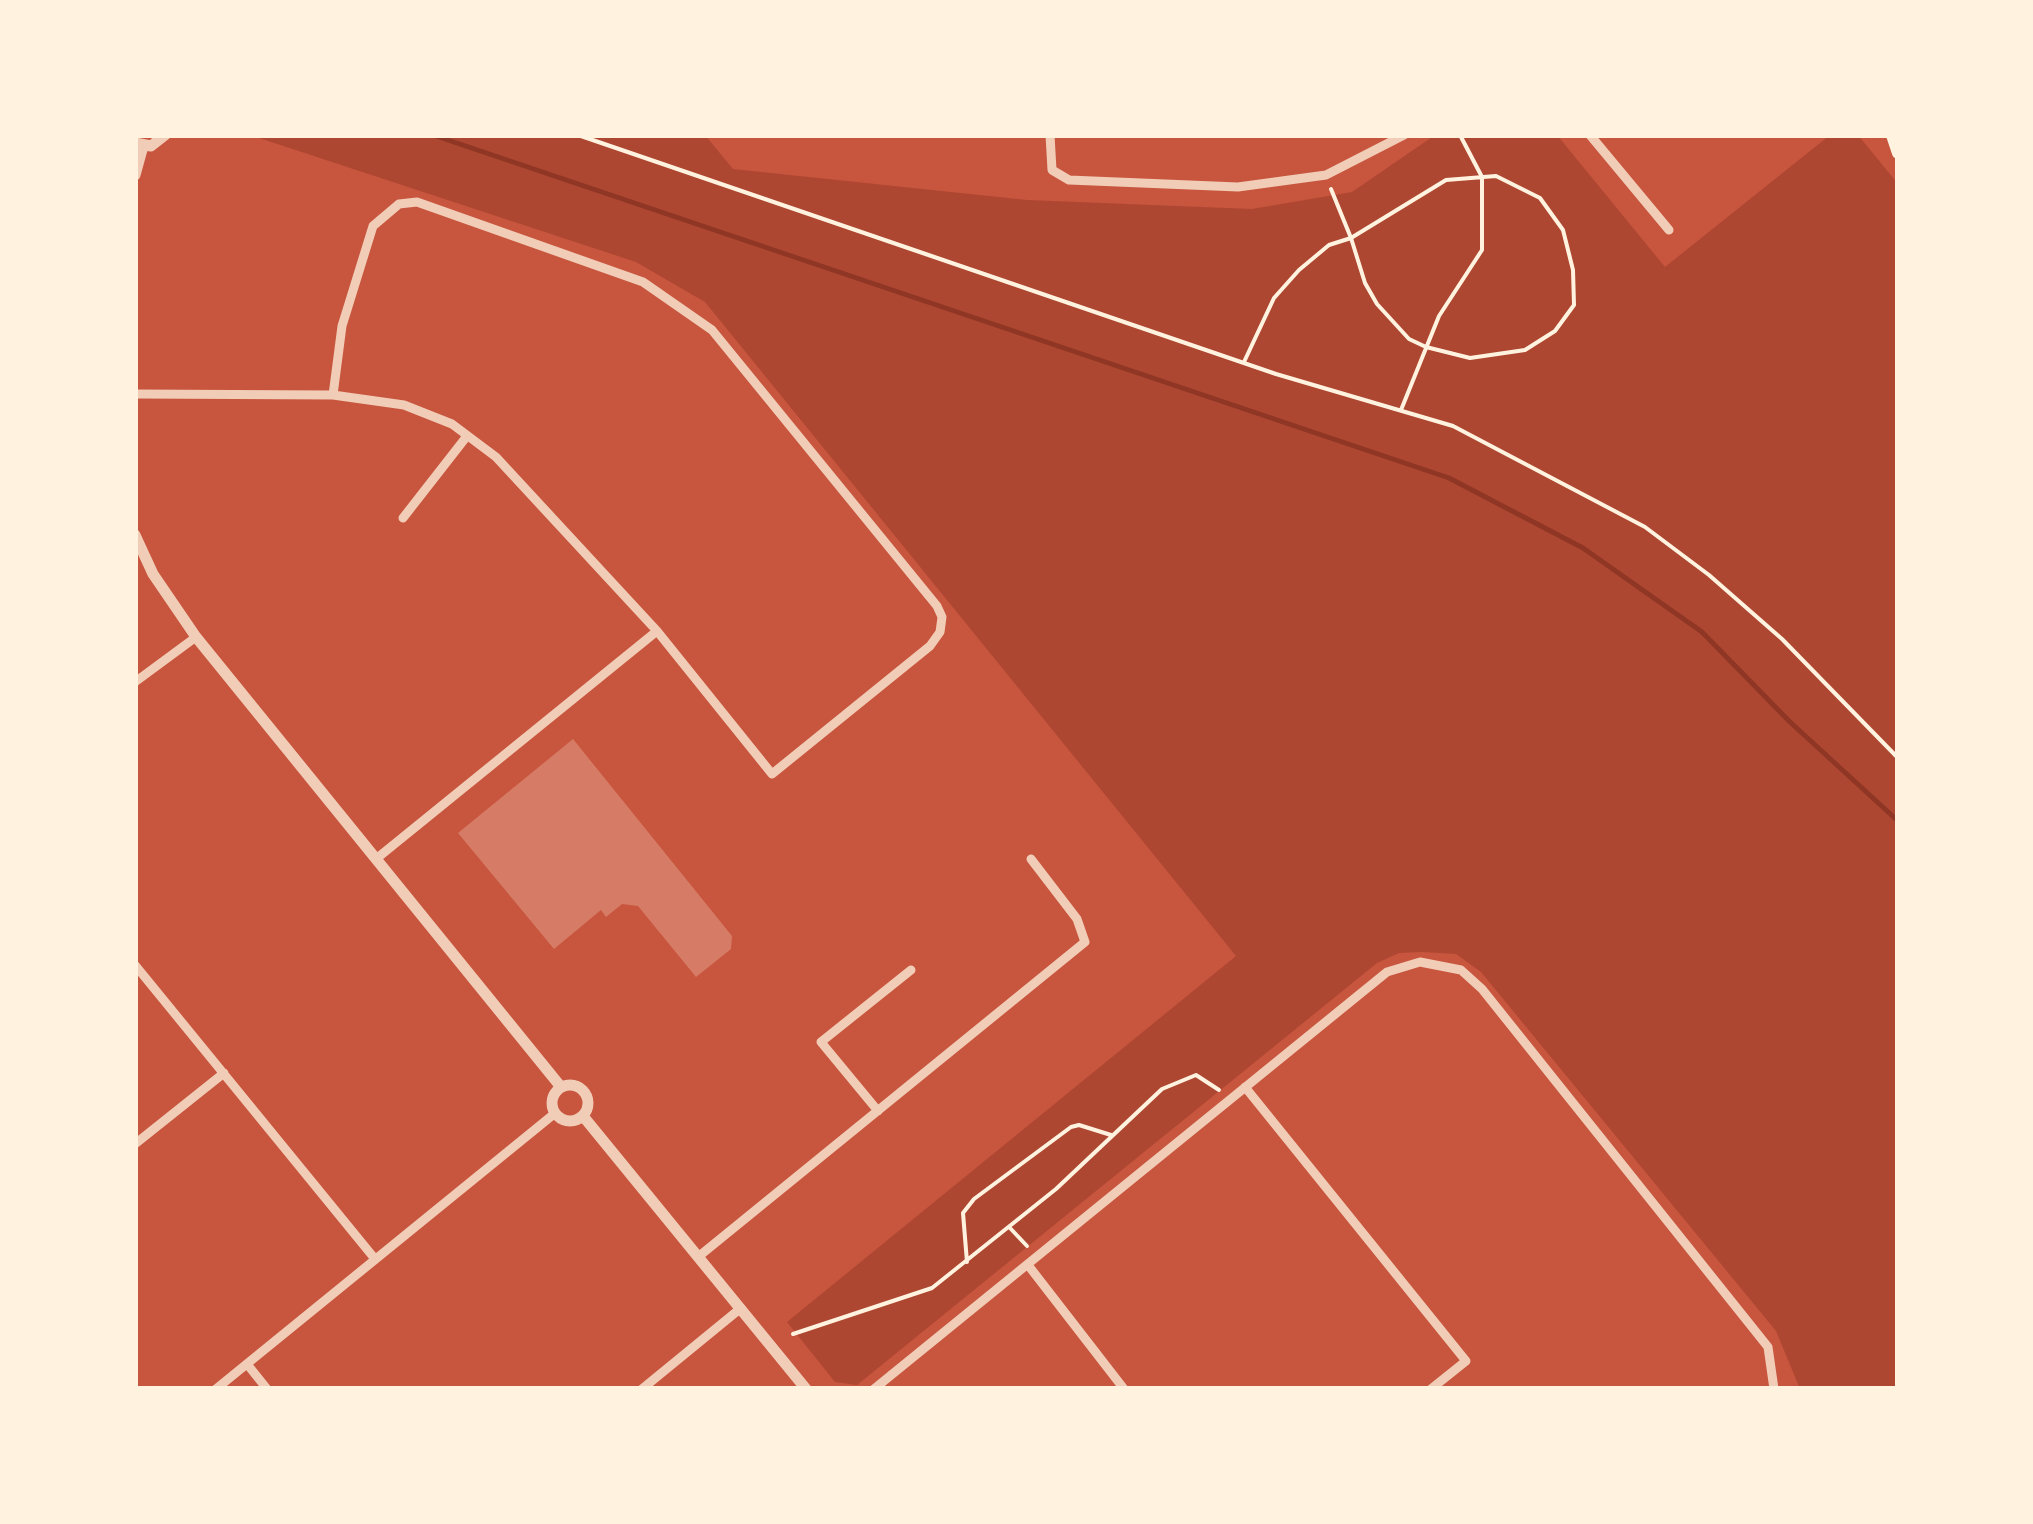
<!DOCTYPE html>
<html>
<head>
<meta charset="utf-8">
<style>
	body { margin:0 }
	#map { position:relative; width:2033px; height:1524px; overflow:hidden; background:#c8553d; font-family:Rubik,sans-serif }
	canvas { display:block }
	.frame { position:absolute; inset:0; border:138px solid #fff3e0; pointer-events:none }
</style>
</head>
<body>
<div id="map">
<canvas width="2033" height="1524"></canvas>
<div class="frame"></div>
</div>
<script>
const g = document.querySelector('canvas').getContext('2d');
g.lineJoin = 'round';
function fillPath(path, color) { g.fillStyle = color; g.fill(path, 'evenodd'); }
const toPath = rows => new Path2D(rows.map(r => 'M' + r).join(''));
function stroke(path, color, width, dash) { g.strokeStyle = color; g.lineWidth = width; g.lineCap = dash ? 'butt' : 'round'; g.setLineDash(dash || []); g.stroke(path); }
const green = toPath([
	[250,135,705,135,733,169,1027,200,1252,209,1352,192,1435,135,1557,135,1665,267,1830,135,1858,135,1898,184,1898,1389,1800,1389,1776,1331,1481,972,1456,954,1422,952,1399,953,1377,963,857,1385,835,1382,787,1322,1236,956,705,302,636,262]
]);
const stream = toPath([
	[433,135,1449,478,1583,548,1702,632,1790,722,1898,821]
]);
const building = toPath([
	[573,739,732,936,731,949,696,977,638,906,622,904,606,917,601,910,554,949,458,833]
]);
const path = toPath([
	[578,135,1276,374,1453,426,1645,527,1709,575,1782,639,1898,758],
	[1244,362,1274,298,1299,270,1329,245,1351,238,1446,180,1496,176,1540,198,1563,230,1573,270,1574,305,1555,331,1525,350,1470,358,1426,347,1409,339,1377,304,1365,283,1351,238,1331,189],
	[1401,410,1439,316,1482,250,1482,177,1460,135],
	[1010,1228,1027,1246],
	[967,1262,963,1213,974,1199,1071,1127,1079,1125,1111,1135],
	[793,1334,932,1288,1056,1189,1162,1089,1196,1075,1219,1090]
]);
const minor = toPath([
	[1050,135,1052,170,1069,180,1238,187,1326,175,1404,135],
	[1590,135,1669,230],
	[135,394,333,395,404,405,452,424,496,457,657,631,772,774,930,646,940,632,942,617,937,606,712,330,643,282,417,202,399,204,373,226,342,326,333,395],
	[403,518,467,436],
	[135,682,196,637],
	[376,859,657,631],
	[135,965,375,1259],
	[1245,1087,1466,1361,1431,1389],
	[878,1111,821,1042,911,970],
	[135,1144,224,1073],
	[698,1257,1085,942,1077,919,1031,859],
	[1028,1265,1124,1389],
	[247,1364,267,1389],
	[216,1389,554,1114],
	[642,1389,741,1308],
	[874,1389,1387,972,1420,962,1461,970,1482,989,1768,1347,1774,1389]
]);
const tertiary = toPath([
	[135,143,151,146,165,135],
	[135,175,143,146],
	[135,535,153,574,196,637,561,1087],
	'552 1103a18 18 0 1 1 36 0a18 18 0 1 1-36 0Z',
	[583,1116,806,1389]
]);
const secondary = toPath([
	[1892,135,1898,153]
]);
fillPath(green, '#ae4732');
stroke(stream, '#8f3625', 5);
fillPath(building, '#d67c66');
stroke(path, '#fff3e0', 4);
stroke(minor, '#f1ccb7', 9);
stroke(tertiary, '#f1ccb7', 11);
stroke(secondary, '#fff3e0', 12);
</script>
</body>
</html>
